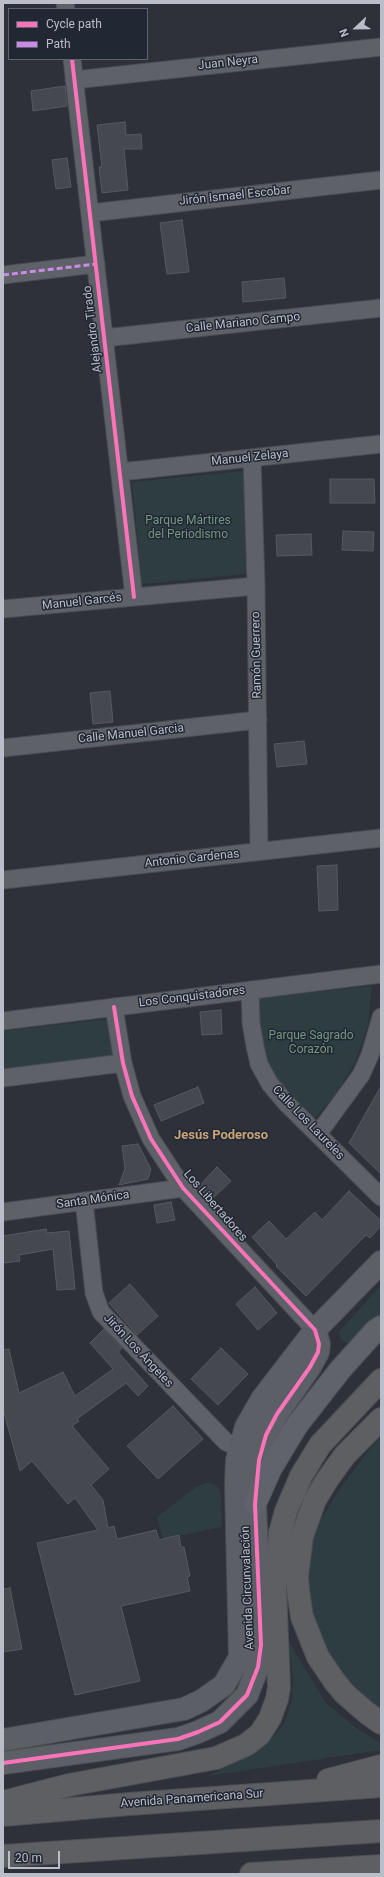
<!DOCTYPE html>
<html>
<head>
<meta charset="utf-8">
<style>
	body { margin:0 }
	#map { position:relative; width:384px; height:1877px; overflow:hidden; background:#2e3139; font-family:Roboto,sans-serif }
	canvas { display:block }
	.frame { position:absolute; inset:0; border:4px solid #babec9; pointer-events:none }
	.legend { position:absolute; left:8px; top:8px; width:140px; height:52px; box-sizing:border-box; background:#222734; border:1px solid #5f6370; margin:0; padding:5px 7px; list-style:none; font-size:12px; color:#babec9 }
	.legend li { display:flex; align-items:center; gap:8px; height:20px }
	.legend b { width:20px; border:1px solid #5f6370 }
	.north { position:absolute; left:336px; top:8px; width:40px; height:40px; -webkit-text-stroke:3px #222734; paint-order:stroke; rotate:248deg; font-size:11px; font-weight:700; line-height:16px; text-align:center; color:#babec9 }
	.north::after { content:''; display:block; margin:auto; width:14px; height:18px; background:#babec9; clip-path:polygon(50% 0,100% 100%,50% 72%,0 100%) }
	.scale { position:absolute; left:8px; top:1851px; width:52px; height:18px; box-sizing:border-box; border:2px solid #babec9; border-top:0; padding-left:5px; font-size:12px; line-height:14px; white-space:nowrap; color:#babec9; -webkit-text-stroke:3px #222734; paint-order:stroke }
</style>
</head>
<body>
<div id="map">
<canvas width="384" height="1877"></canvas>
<div class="frame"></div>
<ul class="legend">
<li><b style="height:5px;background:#fb73b8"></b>Cycle path</li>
<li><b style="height:5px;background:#ca8be6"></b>Path</li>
</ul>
<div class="north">N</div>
<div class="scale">20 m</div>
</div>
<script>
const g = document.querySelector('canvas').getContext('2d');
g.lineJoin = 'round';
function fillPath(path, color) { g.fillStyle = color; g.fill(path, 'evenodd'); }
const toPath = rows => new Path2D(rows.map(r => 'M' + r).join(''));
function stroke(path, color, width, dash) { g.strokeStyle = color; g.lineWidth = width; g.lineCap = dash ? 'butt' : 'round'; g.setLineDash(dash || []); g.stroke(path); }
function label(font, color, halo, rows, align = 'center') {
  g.font = font + ' Roboto,sans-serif'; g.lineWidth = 3; g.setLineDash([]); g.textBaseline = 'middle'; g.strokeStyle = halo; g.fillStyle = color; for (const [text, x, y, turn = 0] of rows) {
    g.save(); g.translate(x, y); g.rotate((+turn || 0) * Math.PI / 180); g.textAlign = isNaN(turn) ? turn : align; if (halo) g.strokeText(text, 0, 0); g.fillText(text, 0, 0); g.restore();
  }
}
const green = toPath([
	[245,471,246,574,142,584,132,482],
	[372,986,368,1025,355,1062,336,1094,311,1122,270,1071,259,1041,257,998],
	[109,1019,114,1057,3,1070,3,1031],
	[381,1285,381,1321,354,1341,346,1343,341,1340,339,1332],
	[381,1438,381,1715,347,1688,327,1656,308,1601,310,1538,337,1493,372,1446],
	[206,1483,211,1483,218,1487,221,1494,222,1527,163,1539,157,1517,196,1487],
	[289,1642,326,1703,359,1730,381,1743,381,1750,208,1776,246,1757,271,1739,284,1724,292,1700,293,1679]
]);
const building = toPath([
	[65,86,67,106,33,111,31,91,65,86],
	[125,122,126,135,141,134,142,149,124,149,128,190,102,193,99,167,102,167,97,125,125,122],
	[67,158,71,187,56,189,52,160,67,158],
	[182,220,189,272,167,274,160,223,182,220],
	[284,278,286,298,243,302,242,282,284,278],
	[330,479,374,479,375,503,330,503,330,479],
	[343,531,374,532,373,551,342,550,343,531],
	[311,534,312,555,277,556,276,535,311,534],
	[110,691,113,722,93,724,90,693,110,691],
	[304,741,307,764,277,767,274,744,304,741],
	[337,865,338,910,319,911,317,866,337,865],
	[221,1010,222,1034,202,1035,200,1012,221,1010],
	[381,1086,381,1174,349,1143,381,1086],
	[198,1087,204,1103,161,1121,154,1105,198,1087],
	[138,1144,151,1169,148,1179,119,1185,125,1169,122,1146,138,1144],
	[217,1167,231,1181,211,1200,198,1187,217,1167],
	[349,1191,381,1221,381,1226,370,1238,366,1235,306,1296,276,1266,277,1265,252,1237,269,1221,286,1239,315,1212,322,1220,349,1191],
	[171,1202,175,1220,157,1223,154,1205,171,1202],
	[46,1229,47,1233,69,1231,75,1289,57,1290,53,1249,19,1255,20,1261,3,1263,3,1236,46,1229],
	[130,1284,158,1316,137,1335,109,1303,130,1284],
	[255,1287,277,1313,258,1330,236,1304,255,1287],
	[104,1329,122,1348,118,1352,148,1386,138,1396,126,1383,77,1419,79,1421,72,1426,109,1469,91,1485,103,1500,108,1528,114,1526,117,1539,156,1530,159,1540,179,1535,181,1547,184,1547,190,1576,187,1577,190,1591,121,1606,140,1681,75,1695,37,1543,98,1530,75,1498,68,1504,32,1461,20,1471,3,1409,3,1350,9,1349,19,1393,63,1372,75,1396,113,1369,90,1343,104,1329],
	[221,1348,248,1374,218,1405,191,1379,221,1348],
	[173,1406,203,1439,158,1479,127,1446,173,1406],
	[10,1588,22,1649,3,1652,3,1589,10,1588]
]);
const street = toPath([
	[65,3,66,9],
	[72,59,134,597],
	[74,80,381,47],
	[90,213,381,180],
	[3,275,96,264],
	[104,338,381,308],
	[252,458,256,586,259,851],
	[120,472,381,444],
	[3,609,256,586],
	[3,748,258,720],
	[3,880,381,838],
	[250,990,251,1023,255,1046,259,1064,270,1084,287,1104,381,1197],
	[114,1007,123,1063,132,1096,151,1139,183,1188,315,1330],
	[3,1021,381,974],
	[3,1078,123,1063],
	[318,1134,361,1075,370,1055,381,1017],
	[84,1201,94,1293,101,1312,226,1442,240,1448],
	[3,1212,183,1188]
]);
const secondary = toPath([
	[3,1740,184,1709,201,1701,224,1685,240,1657,236,1484,237,1460,246,1427,262,1399,315,1330,381,1262],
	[3,1763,178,1739,198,1732,220,1722,247,1695,258,1667,261,1645,255,1504,259,1460,266,1435,277,1414,310,1367,318,1352,319,1344,315,1330]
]);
const primary = toPath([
	[255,1504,271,1468,297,1425,340,1370,375,1331,381,1327]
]);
const highway = toPath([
	[381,1419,345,1455,327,1480,315,1500,302,1536,297,1576,298,1590,302,1617,318,1657,335,1682,345,1694,367,1713,381,1723],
	[328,1780,381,1766],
	[3,1802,69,1785,216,1758,246,1745,260,1734,270,1718,277,1699,279,1687,275,1587,280,1533,286,1511,301,1476,320,1445,381,1380],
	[3,1815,129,1804,381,1786],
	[3,1856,381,1831],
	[251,1874,381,1866]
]);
const quiet = toPath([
	[3,275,96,264]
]);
const cycleway = toPath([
	[72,59,134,597],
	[3,1763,178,1739,198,1732,220,1722,247,1695,258,1667,261,1645,255,1504,259,1460,266,1435,277,1414,310,1367,318,1352,319,1344,315,1330,183,1188,151,1139,132,1096,123,1063,114,1007]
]);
const streetNames = [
	["Juan Neyra",228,63,-6],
	["Jirón Ismael Escobar",235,196,-6],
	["Calle Mariano Campo",243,323,-6],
	["Alejandro Tirado",93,329,-97],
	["Manuel Zelaya",250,458,-6],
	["Manuel Garcés",82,602,-6],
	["Ramón Guerrero",257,655,-91],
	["Calle Manuel Garcia",131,734,-6],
	["Antonio Cardenas",192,859,-6],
	["Los Conquistadores",192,997,-7],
	["Calle Los Laureles",308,1123,46],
	["Santa Mónica",93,1200,-8],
	["Los Libertadores",215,1206,49],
	["Jirón Los Ángeles",138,1351,47],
	["Avenida Circunvalación",248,1588,-92],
	["Avenida Panamericana Sur",192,1799,-4]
];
const parkNames = [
	["Parque Mártires",188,521],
	["del Periodismo",188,535],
	["Parque Sagrado",311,1036],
	["Corazón",311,1050]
];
const neighbourhoodNames = [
	["Jesús Poderoso",221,1136]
];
fillPath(green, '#2e3d42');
fillPath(building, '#45484e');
stroke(building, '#575961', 1);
stroke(street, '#4a4c52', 19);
stroke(secondary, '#4a4c52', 24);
stroke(primary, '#4c4e56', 24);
stroke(highway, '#4b4e55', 24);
stroke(street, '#5e6168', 17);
stroke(secondary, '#5c5f66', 22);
stroke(primary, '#606369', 22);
stroke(highway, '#5d5f62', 22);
stroke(quiet, '#ca8be6', 3, [6, 3]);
stroke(cycleway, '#fb73b8', 4);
label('12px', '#babec9', '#222734', streetNames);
label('12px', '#749780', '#222734', parkNames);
label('bold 13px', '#c9a375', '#222734', neighbourhoodNames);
</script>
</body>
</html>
